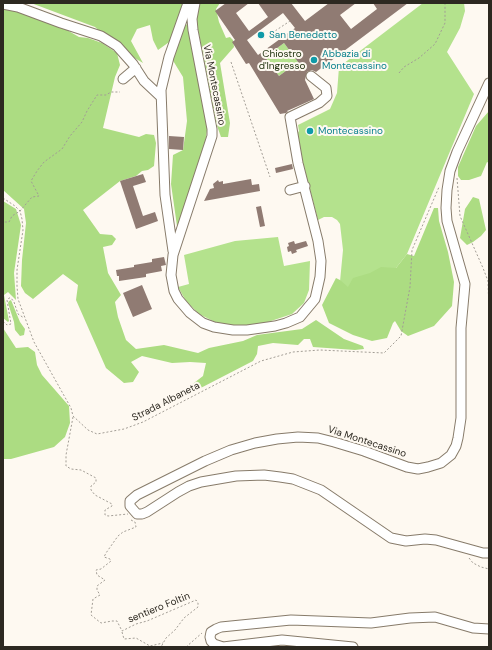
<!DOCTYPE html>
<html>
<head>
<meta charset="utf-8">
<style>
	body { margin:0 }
	#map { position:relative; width:492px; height:650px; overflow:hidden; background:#fef9f1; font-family:"DM Sans",sans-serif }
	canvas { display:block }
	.frame { position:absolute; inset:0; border:4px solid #2d2921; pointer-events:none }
</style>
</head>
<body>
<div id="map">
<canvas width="492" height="650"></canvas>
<div class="frame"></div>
</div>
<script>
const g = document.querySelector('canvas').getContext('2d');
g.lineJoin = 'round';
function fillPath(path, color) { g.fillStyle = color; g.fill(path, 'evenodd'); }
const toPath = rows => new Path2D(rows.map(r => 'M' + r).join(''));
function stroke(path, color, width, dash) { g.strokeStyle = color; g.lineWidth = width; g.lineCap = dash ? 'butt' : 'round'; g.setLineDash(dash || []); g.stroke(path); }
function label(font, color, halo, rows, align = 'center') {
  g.font = font + ' "DM Sans",sans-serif'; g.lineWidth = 4; g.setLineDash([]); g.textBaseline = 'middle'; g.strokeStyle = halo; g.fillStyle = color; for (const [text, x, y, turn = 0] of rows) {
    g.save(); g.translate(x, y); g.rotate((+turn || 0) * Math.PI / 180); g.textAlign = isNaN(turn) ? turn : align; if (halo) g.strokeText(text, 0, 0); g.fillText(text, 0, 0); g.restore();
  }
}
const green = toPath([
	[423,3,464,3,465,11,460,28,447,52,474,94,407,254,396,268,339,292,343,250,340,224,337,220,332,217,324,217,318,220,298,144,297,134,299,131,298,125,330,109,337,93,339,67],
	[284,43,298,62,279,76,265,57],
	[278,237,284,266,310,261,309,290,304,303,292,314,259,325,229,326,217,323,199,314,186,301,178,287,189,284,184,255,235,241]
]);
const forest = toPath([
	[31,3,185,3,172,40,158,50,153,40,150,25,137,29,131,41,143,63,123,51,95,27],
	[199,3,220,3,216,9,219,22,226,38,230,37,233,40,234,47,220,63,230,123,228,137,221,137,216,123,197,24,197,9],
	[3,8,53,22,79,37,88,38,102,43,117,53,120,65,115,77,103,128,139,137,146,134,154,135,156,143,154,166,148,170,142,171,136,176,120,181,83,210,100,234,112,235,116,239,112,245,103,247,108,273,121,295,115,302,118,317,126,340,136,349,164,345,198,353,209,348,243,341,257,335,302,329,316,320,344,339,363,346,364,349,355,350,313,347,310,339,304,339,298,345,273,343,258,346,257,354,253,361,191,393,190,386,203,376,206,363,190,362,172,363,142,356,131,362,139,372,133,382,124,383,106,368,76,300,78,285,63,274,33,299,25,293,21,286,22,260,26,223,24,209,3,190],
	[186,24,190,28,208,124,205,144,179,227,177,226,171,184,173,155,183,150,187,121,183,77,172,59,183,28],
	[489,111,489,163,487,162,481,176,469,180,461,180,458,176,458,167,476,126],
	[473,197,479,199,486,230,481,236,473,242,467,245,460,238,465,209],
	[3,201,16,209,21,225,14,273,16,300,8,292,4,295,9,321,8,322,3,318],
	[434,208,438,208,439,221,448,252,454,282,452,306,434,326,408,336,401,331,395,321,393,323,387,338,372,341,353,335,329,323,322,305,336,278,340,280,348,287,353,278,370,273,381,267,396,268,407,254,414,256],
	[11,300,20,322,25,329,24,335,20,336,15,330,14,322,8,303,9,301],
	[3,328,16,348,28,347,35,352,37,365,42,375,69,406,70,423,65,437,54,447,11,459,3,459]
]);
const building = toPath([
	[226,3,249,3,236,13,249,31,268,17,258,3,291,3,305,21,329,3,356,3,340,15,351,29,377,9,373,3,408,3,316,72,312,70,307,72,305,80,314,99,287,111,288,111,286,113,280,114,249,63,246,64,232,42,235,40,215,11],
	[283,13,295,28,258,55,247,40],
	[284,43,298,62,279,76,265,57],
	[169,136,184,137,183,150,169,149],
	[292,164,293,169,276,173,275,168],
	[143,174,146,182,133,186,143,216,155,212,158,221,136,229,120,181],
	[251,179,252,185,259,184,260,191,204,201,210,189,214,188,213,184,218,180,219,182,223,181,223,184],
	[261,206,265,226,260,227,256,207],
	[294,241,295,244,306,241,308,246,296,250,297,252,292,254,291,251,288,252,287,247,289,246,288,243],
	[164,257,166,265,161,266,162,271,146,274,146,277,119,281,119,276,117,276,116,270,134,267,134,265,152,262,152,259],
	[142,285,152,309,133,317,123,293]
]);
const path = toPath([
	[272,33,290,21],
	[231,62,270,177],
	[399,73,404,67,419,58,435,44,445,23,445,3],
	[457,178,460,216,483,268,488,281,489,312],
	[3,198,15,206,20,211,22,219,23,230,17,270,17,286,18,299,34,342,71,408,73,416,88,430,97,434,124,429,143,422,261,361,293,352,320,350,384,353,401,336,410,287,412,250,439,187],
	[3,225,4,222,9,222,12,216,20,211,32,197,39,196,31,181,37,171,44,162,62,149,70,136,82,122,87,111,97,95,106,95,111,92,120,92],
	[3,321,7,325,11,324,7,300,9,298,11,298,14,302,18,314,24,318],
	[489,329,489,357],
	[73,417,66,455,66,466,71,469,81,470,96,478,96,482,91,486,91,490,95,495,112,504,112,506,105,510,105,515,108,516,128,514],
	[131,520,135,522,136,527,123,532,118,536,106,553,104,557,110,559,111,561,101,569,96,570,97,575,105,580,97,586,97,590,100,595,93,599,91,615,101,623,112,621,117,621,122,631,136,624,147,621,196,600,198,603,198,607,184,618,175,630,166,638,161,647],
	[469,558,473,563,481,567,489,569],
	[122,632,124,639,136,638,150,646,163,643],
	[186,647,202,633]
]);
const minor = toPath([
	[195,3,192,19,193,30,212,129,212,136,173,255,171,275,174,291,178,299,190,313,203,323,214,327,233,330,247,330,275,326,286,323,300,317,315,299,320,277,321,261,318,241,298,163,290,117,319,103,327,96,326,88,311,76],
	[3,4,18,7,61,23,101,36,117,46,133,64,144,81,161,97],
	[123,79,136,68],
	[489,83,457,152,450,171,447,190,446,208,447,221,465,284,461,328,461,418,458,438,456,446,451,455,441,463,428,467,418,469,407,467,364,451,334,442,318,438,298,437,277,439,255,443,231,450,205,461,137,495,130,501,130,506,137,514,142,514,147,512,178,492,189,486,201,482,236,476,264,475,280,477,293,479,321,490,391,538,406,541,425,539,436,540,483,553,489,553],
	[290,190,305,186],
	[173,251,165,195,161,90,169,57,188,3],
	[223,647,214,644,211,641,210,637,211,632,216,629,221,627,291,620,371,623,410,618,435,617,473,628,489,629],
	[223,647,282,640,353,647]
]);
const markers = [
	[261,35,4,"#0f9aa8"],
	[314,60,4,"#0f9aa8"],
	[310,131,4,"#0f9aa8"]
];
const cultureNames = [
	["San Benedetto",269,35],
	["Abbazia di",322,54],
	["Montecassino",322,66],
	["Montecassino",318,131]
];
const parkNames = [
	["Chiostro",282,54],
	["d'Ingresso",282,66]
];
const streetNames = [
	["Via Montecassino",214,85,79],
	["Strada Albaneta",166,402,-27],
	["Via Montecassino",367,442,18],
	["sentiero Foltin",159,608,-22]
];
fillPath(green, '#b4e28d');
fillPath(forest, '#acdc82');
fillPath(building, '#907b73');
stroke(minor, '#877b6a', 11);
stroke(path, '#a29d95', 1, [2, 2]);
stroke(minor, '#fff', 9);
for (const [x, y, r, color] of markers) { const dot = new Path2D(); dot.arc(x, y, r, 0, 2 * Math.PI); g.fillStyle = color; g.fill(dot); stroke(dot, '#fef9f1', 1.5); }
label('10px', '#0d838f', '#fef9f1', cultureNames, 'left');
label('10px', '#223410', '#fef9f1', parkNames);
label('10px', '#2d2921', '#fef9f1', streetNames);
</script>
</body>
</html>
